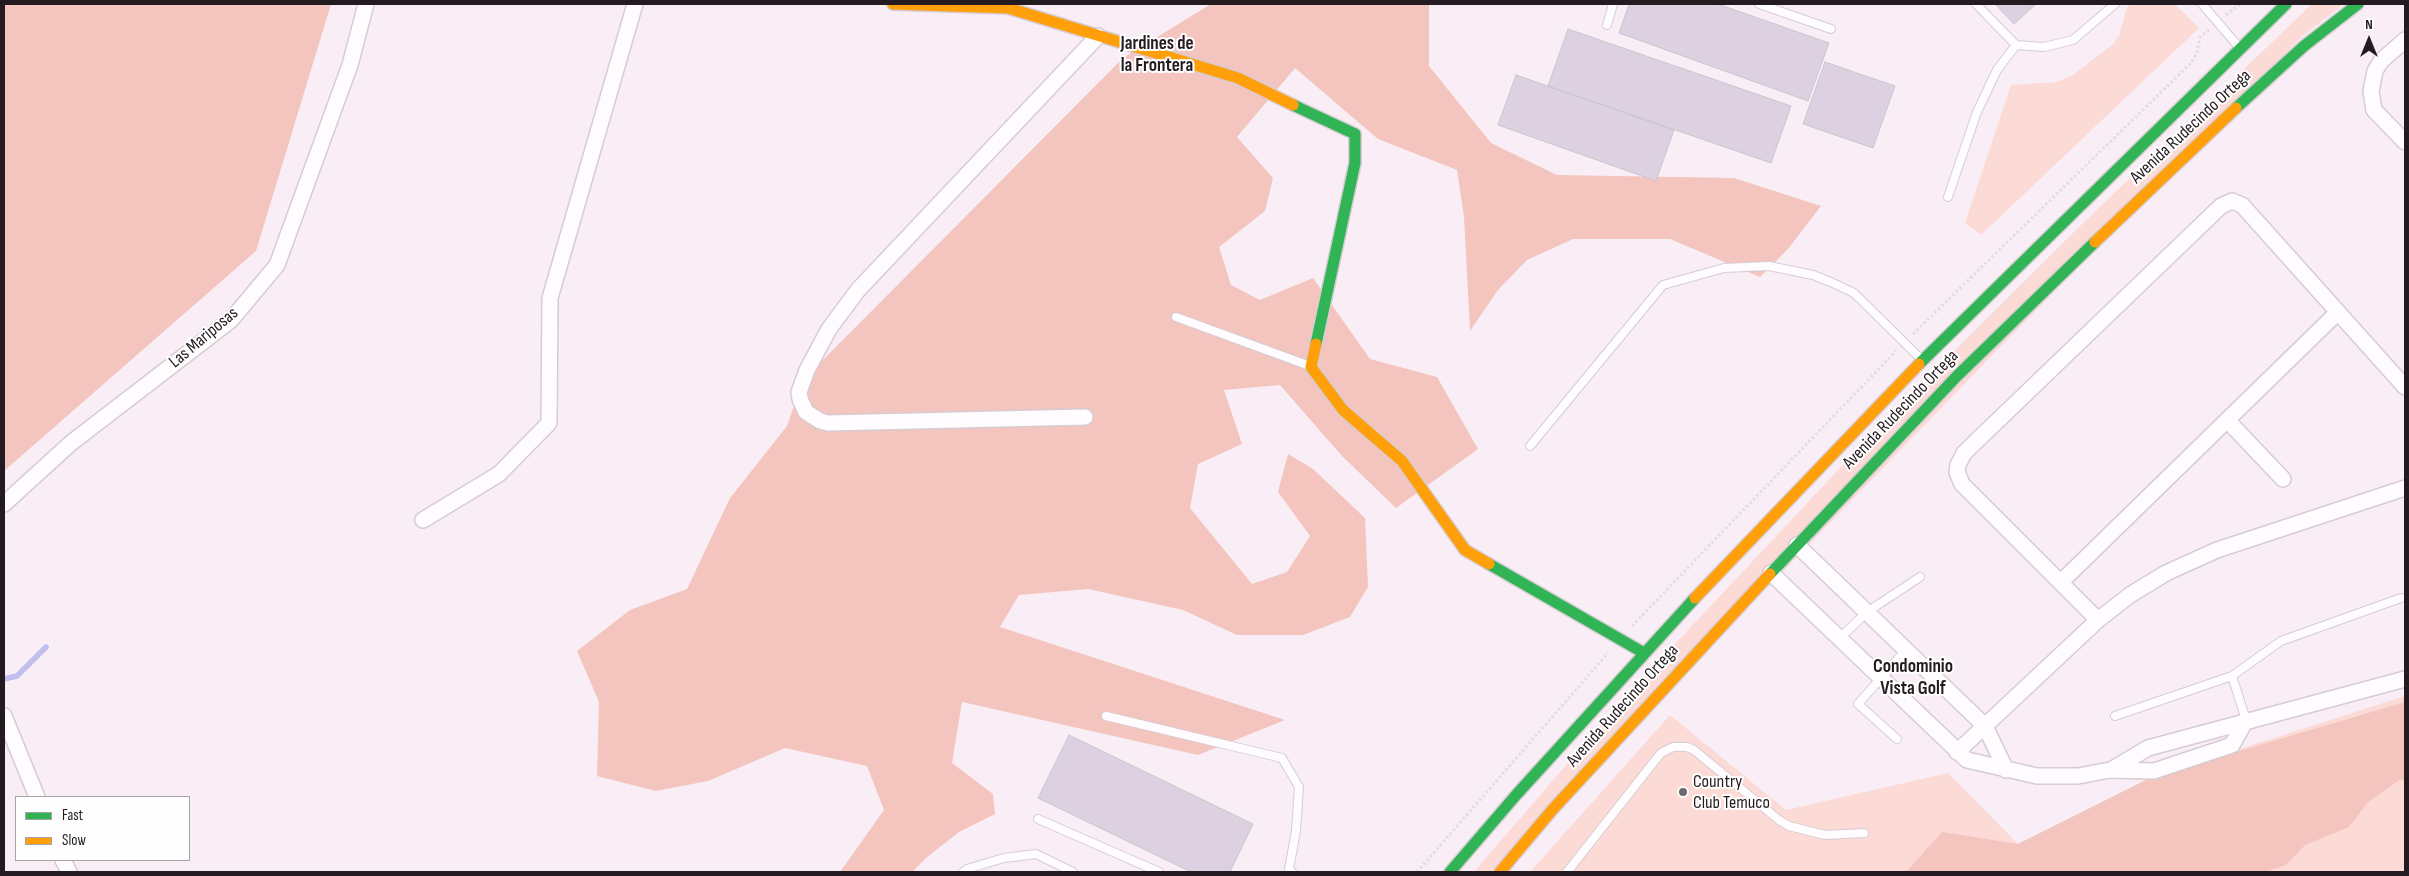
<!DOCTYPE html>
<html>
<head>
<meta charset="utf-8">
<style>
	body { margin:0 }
	#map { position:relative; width:2409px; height:876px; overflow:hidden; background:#faeef6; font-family:"Sofia Sans Condensed",sans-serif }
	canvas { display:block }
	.frame { position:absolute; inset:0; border:5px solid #241b21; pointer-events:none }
	.legend { position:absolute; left:15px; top:796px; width:175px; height:65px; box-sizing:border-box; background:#fefefe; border:1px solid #a7a3a6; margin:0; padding:6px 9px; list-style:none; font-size:15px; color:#241b21 }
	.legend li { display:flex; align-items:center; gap:10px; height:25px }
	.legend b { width:25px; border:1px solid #a7a3a6 }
	.north { position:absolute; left:2344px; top:15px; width:50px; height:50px; -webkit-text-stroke:4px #fefefe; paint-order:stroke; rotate:0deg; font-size:14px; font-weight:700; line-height:20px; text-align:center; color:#241b21 }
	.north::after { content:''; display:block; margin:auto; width:18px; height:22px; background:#241b21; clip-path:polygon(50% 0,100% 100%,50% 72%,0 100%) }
</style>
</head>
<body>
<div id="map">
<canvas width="2409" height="876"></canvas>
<div class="frame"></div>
<ul class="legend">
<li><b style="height:6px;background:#30b455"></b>Fast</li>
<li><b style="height:6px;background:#ff9f0a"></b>Slow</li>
</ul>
<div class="north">N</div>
</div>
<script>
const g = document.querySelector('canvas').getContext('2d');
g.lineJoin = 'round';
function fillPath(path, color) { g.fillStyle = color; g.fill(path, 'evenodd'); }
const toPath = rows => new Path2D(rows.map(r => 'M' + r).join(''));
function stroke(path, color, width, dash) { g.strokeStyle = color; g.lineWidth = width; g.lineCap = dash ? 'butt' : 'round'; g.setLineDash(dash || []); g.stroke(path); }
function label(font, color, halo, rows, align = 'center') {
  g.font = font + ' "Sofia Sans Condensed",sans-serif'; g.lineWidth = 4; g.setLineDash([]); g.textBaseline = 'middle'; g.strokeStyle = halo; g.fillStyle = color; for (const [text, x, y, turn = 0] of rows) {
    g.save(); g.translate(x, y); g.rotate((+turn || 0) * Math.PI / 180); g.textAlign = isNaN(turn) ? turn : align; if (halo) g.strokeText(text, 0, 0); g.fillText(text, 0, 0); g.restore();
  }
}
const green = toPath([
	[2131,4,2175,4,2199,28,1981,235,1965,223,2011,85,2057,82,2073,75,2113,44,2119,36,2127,7],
	[2312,4,2344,4,2300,38,1491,872,1474,872,1616,707,1884,421,2079,227],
	[2405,696,2405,872,1530,872,1670,715,1786,810,1948,773,2018,844,2152,777]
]);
const forest = toPath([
	[4,4,331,4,256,251,4,471],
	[1211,4,1429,4,1429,66,1491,143,1557,175,1734,178,1821,206,1788,249,1760,277,1670,239,1573,239,1527,260,1498,290,1470,331,1464,217,1457,170,1378,139,1295,68,1237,137,1273,178,1265,211,1219,247,1231,285,1260,300,1313,278,1370,359,1437,377,1478,449,1396,508,1342,456,1280,385,1224,390,1242,444,1198,464,1190,508,1252,584,1287,572,1310,536,1278,492,1288,454,1313,469,1365,518,1368,587,1350,617,1303,635,1237,635,1183,610,1088,589,1019,595,1000,627,1285,720,1198,755,962,702,952,763,993,794,995,814,959,832,926,858,912,872,840,872,884,810,867,766,785,748,708,781,656,791,597,776,599,702,577,651,630,610,687,589,730,498,787,426,803,380,1123,58],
	[2405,702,2405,781,2401,779,2368,802,2349,827,2305,845,2286,865,2265,872,1906,872,1942,832,2018,844,2152,777]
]);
const stream = toPath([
	[4,679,17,676,46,647]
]);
const building = toPath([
	[1629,4,1718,4,1829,43,1808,101,1619,33,1629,4],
	[1995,4,2036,4,2014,24,1995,4],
	[1568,29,1791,106,1771,163,1548,86,1568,29],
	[1825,62,1895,86,1873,148,1803,124,1825,62],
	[1516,75,1674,130,1656,181,1498,125,1516,75],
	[1069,735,1253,824,1230,872,1191,872,1038,798,1069,735]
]);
const path = toPath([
	[2226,15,2237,6,2244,4],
	[1913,334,2190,64,2197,53,2200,37,2210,29],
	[1632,626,1896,351],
	[1417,872,1608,653]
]);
const lane = toPath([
	[1759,4,1831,29],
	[1976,4,2016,45,2044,47,2073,40,2115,4],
	[2202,4,2238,46],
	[1607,25,1613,4],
	[1948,197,1977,112,1997,70,2016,45],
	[1176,317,1310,366],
	[1530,446,1663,285,1724,268,1769,266,1813,275,1833,283,1854,293,1920,358],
	[1841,637,1867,612,1920,577],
	[2232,676,2281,641,2401,598],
	[1106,716,1282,758,1299,787,1296,831,1289,869,1292,872],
	[2115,716,2232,676,2246,720],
	[1897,739,1858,704,1906,650],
	[1038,819,1159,872],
	[963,872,967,869,1004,858,1036,854,1073,872],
	[1567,872,1661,753,1673,747,1687,747,1694,750,1779,820,1789,826,1825,835,1864,833]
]);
const street = toPath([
	[2405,40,2381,61,2375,71,2371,91,2374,110,2405,142],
	[1085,417,828,423,820,421,806,412,800,399,799,392,807,370,829,329,858,290,1098,36],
	[2227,420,2283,479],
	[4,504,71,443,231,320,277,265,350,65,366,4],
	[423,520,499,474,549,423,550,298,635,4],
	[1797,545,1985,726,2006,770],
	[1771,573,1967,760,2037,776,2078,776,2110,770,2154,771,2232,745,2246,720],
	[2061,582,2338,312],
	[2098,620,1962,484,1957,472,1958,465,1964,453,2221,206,2232,201,2242,205,2405,387],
	[4,716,37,797],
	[1957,752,2098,620,2130,595,2166,573,2217,550,2405,488],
	[2111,770,2148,748,2405,679],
	[63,860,69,872]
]);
const fast = toPath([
	[1293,105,1355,134,1355,163,1316,344],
	[2236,108,2304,46,2358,4],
	[1919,364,2286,4],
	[1489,564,1644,653],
	[1770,574,1957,376,2095,242],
	[1450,872,1517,794,1695,598]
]);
const slow = toPath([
	[893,4,1008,8,1238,78,1293,105],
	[2095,242,2236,108],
	[1316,344,1311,367,1343,410,1402,461,1465,550,1489,564],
	[1695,598,1919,364],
	[1500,872,1553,809,1770,574]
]);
const markers = [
	[1683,792,5,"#6f656c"]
];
const streetNames = [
	["Avenida Rudecindo Ortega",2191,127,-43],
	["Las Mariposas",204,338,-40],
	["Avenida Rudecindo Ortega",1901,410,-46],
	["Avenida Rudecindo Ortega",1623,706,-48]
];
const poiNames = [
	["Country",1693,782],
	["Club Temuco",1693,803]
];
const neighbourhoodNames = [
	["Jardines de",1157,44],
	["la Frontera",1157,66],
	["Condominio",1913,667],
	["Vista Golf",1913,689]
];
fillPath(green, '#fcdad6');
fillPath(forest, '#f3c5be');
stroke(stream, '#c0bfef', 5.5);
fillPath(building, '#ddd1e1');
stroke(building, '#ccc4cc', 1);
stroke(lane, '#d6ccd2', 10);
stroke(street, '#d6ccd2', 18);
stroke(fast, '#d6ccd2', 14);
stroke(slow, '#d6ccd2', 14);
stroke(path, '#e1dde0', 3, [2.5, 2.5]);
stroke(lane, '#fefcfe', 8);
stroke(street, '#fefcfe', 15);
stroke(fast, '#30b455', 11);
stroke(slow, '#ff9f0a', 11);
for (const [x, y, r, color] of markers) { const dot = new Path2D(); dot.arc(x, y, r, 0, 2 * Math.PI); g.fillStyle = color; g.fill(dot); stroke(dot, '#fefefe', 2); }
label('18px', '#241b21', '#fefefe', streetNames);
label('18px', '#241b21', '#fefefe', poiNames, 'left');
label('bold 19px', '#241b21', '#fefefe', neighbourhoodNames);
</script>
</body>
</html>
